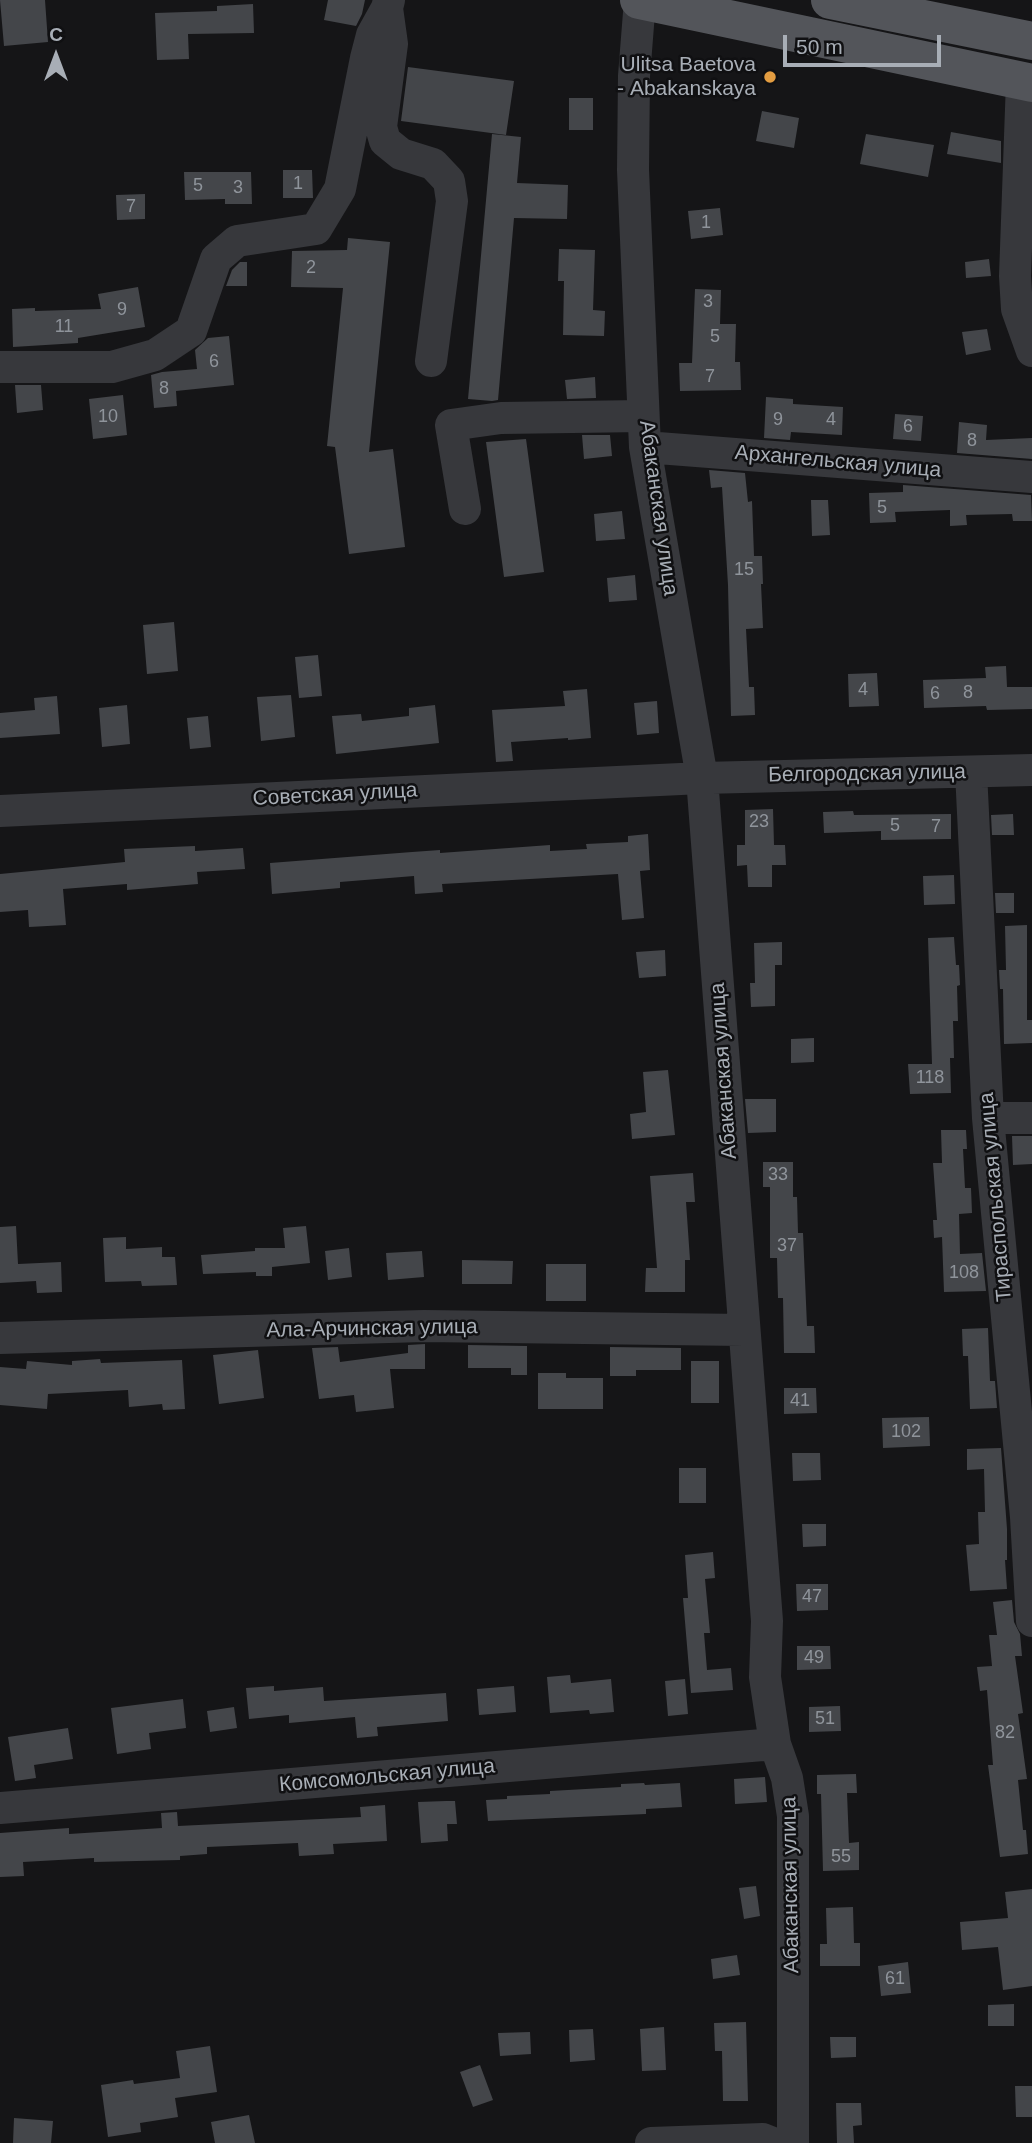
<!DOCTYPE html>
<html>
<head>
<meta charset="utf-8">
<style>
	body { margin:0 }
	#map { position:relative; width:1032px; height:2143px; overflow:hidden; background:#151517; font-family:Arial,sans-serif }
	canvas { display:block }
	.north { position:absolute; left:21px; top:21px; width:70px; height:70px; -webkit-text-stroke:5px #101012; paint-order:stroke; rotate:0deg; font-size:19px; font-weight:700; line-height:28px; text-align:center; color:#a8aeb6 }
	.north::after { content:''; display:block; margin:auto; width:24px; height:32px; background:#a8aeb6; clip-path:polygon(50% 0,100% 100%,50% 72%,0 100%) }
	.scale { position:absolute; left:783px; top:35px; width:158px; height:32px; box-sizing:border-box; border:4px solid #a8aeb6; border-top:0; padding-left:9px; font-size:21px; line-height:24px; white-space:nowrap; color:#a8aeb6; -webkit-text-stroke:5px #101012; paint-order:stroke }
</style>
</head>
<body>
<div id="map">
<canvas width="1032" height="2143"></canvas>
<div class="north">С</div>
<div class="scale">50 m</div>
</div>
<script>
const g = document.querySelector('canvas').getContext('2d');
g.lineJoin = 'round';
function fillPath(path, color) { g.fillStyle = color; g.fill(path, 'evenodd'); }
const toPath = rows => new Path2D(rows.map(r => 'M' + r).join(''));
function stroke(path, color, width, dash) { g.strokeStyle = color; g.lineWidth = width; g.lineCap = dash ? 'butt' : 'round'; g.setLineDash(dash || []); g.stroke(path); }
function label(font, color, halo, rows, align = 'center') {
  g.font = font + ' Arial,sans-serif'; g.lineWidth = 5; g.setLineDash([]); g.textBaseline = 'middle'; g.strokeStyle = halo; g.fillStyle = color; for (const [text, x, y, turn = 0] of rows) {
    g.save(); g.translate(x, y); g.rotate((+turn || 0) * Math.PI / 180); g.textAlign = isNaN(turn) ? turn : align; if (halo) g.strokeText(text, 0, 0); g.fillText(text, 0, 0); g.restore();
  }
}
const building = toPath([
	[0,0,45,0,48,42,4,46],
	[328,0,365,0,362,14,356,26,324,20],
	[253,4,254,33,188,34,189,59,157,60,155,13,217,11,217,6],
	[408,67,514,81,506,135,401,121],
	[569,98,593,98,593,130,569,130],
	[762,111,799,118,794,148,756,141],
	[951,132,1001,141,1001,163,947,154],
	[492,134,521,137,517,183,568,185,567,219,514,218,498,400,492,401,468,399],
	[866,134,934,145,928,177,860,164],
	[283,170,312,170,313,198,283,198],
	[184,172,251,172,252,204,225,204,225,199,185,200],
	[145,194,145,219,117,220,116,195],
	[720,208,723,235,691,239,688,211],
	[348,238,390,242,369,452,393,449,405,547,349,554,335,447,327,446,343,288,291,287,292,251,347,250],
	[559,249,595,250,593,310,605,311,604,336,563,335,564,281,558,281],
	[989,259,991,276,966,278,965,262],
	[240,262,247,262,247,286,226,286,232,270],
	[138,287,145,327,78,338,78,343,13,347,12,309,35,308,35,311,101,309,98,294],
	[695,289,721,290,720,324,736,324,735,362,740,362,741,390,680,391,679,363,692,363],
	[987,329,991,350,966,355,962,332],
	[229,336,234,385,176,391,177,406,154,408,151,375,162,372,197,369,195,350,208,338],
	[595,377,596,398,567,399,565,380],
	[15,385,41,385,43,410,17,413],
	[123,395,127,435,93,439,89,399],
	[766,397,793,399,793,404,843,407,842,435,791,432,790,440,764,438],
	[895,414,923,416,921,441,893,439],
	[959,422,987,425,986,440,1032,438,1032,459,957,453],
	[582,435,610,435,612,456,584,459],
	[526,439,544,572,504,577,486,442],
	[709,470,745,473,748,502,752,501,754,556,762,556,763,584,761,584,763,628,746,629,749,687,754,687,755,715,731,716,728,585,722,487,711,488],
	[903,485,1031,495,1032,521,1013,521,1012,514,966,515,967,525,950,526,950,510,895,512,896,522,870,523,869,493,903,492],
	[811,500,828,500,830,535,812,536],
	[622,511,625,539,596,541,594,514],
	[635,575,637,600,609,602,607,578],
	[174,622,178,671,147,674,143,625],
	[318,655,322,696,299,698,295,657],
	[1006,666,1007,687,1032,687,1032,709,987,710,986,706,924,708,923,680,986,678,985,667],
	[877,673,879,706,849,707,848,674],
	[587,689,591,738,568,740,568,738,511,742,513,761,496,762,492,710,565,706,563,691],
	[291,695,295,737,261,741,257,697],
	[57,696,60,734,0,738,0,713,35,710,34,698],
	[657,701,659,733,637,735,634,703],
	[127,705,130,744,102,747,99,708],
	[435,705,439,743,336,754,332,716,361,714,362,721,409,716,409,708],
	[208,716,211,747,190,749,187,718],
	[773,809,774,845,785,845,786,865,772,865,772,887,748,887,747,865,737,866,737,845,745,845,745,810],
	[853,811,854,815,951,814,951,839,881,840,881,831,824,833,823,812],
	[1013,814,1014,835,992,835,991,815],
	[648,834,650,870,640,871,644,918,622,920,618,874,442,884,443,892,415,894,414,876,340,882,340,888,272,894,270,863,412,852,440,850,440,853,550,845,550,851,587,849,586,844,628,842,628,836],
	[195,846,195,851,243,848,245,869,197,872,198,884,127,890,127,884,63,889,66,925,29,927,28,910,0,912,0,874,125,862,124,849],
	[954,875,955,904,924,905,923,876],
	[995,893,1014,893,1014,913,996,913],
	[1027,925,1027,1020,1032,1020,1032,1043,1004,1044,1003,989,1000,989,999,970,1006,970,1005,926],
	[954,937,956,965,959,965,960,985,957,986,958,1021,953,1021,954,1058,950,1058,951,1093,910,1094,908,1064,932,1064,928,938],
	[782,942,782,965,775,965,775,1006,751,1007,750,983,755,983,754,943],
	[665,950,666,976,639,978,636,952],
	[814,1038,814,1062,791,1063,791,1039],
	[668,1070,675,1135,632,1139,630,1114,646,1112,643,1072],
	[745,1099,776,1099,776,1132,748,1133],
	[941,1130,966,1130,967,1149,963,1149,965,1188,971,1188,972,1213,959,1214,960,1254,982,1253,986,1291,944,1292,942,1237,934,1238,933,1220,937,1220,933,1163,942,1163],
	[1012,1136,1032,1136,1032,1164,1013,1165],
	[763,1162,793,1162,793,1197,797,1197,798,1233,803,1233,807,1326,814,1326,815,1353,784,1353,783,1298,778,1298,777,1258,770,1258,770,1187,763,1187],
	[693,1173,695,1202,686,1202,690,1260,685,1260,685,1292,645,1292,646,1268,657,1268,650,1176],
	[16,1226,18,1264,61,1262,62,1292,37,1293,36,1281,0,1283,0,1227],
	[306,1226,310,1263,272,1267,272,1276,256,1276,256,1272,203,1274,201,1255,255,1251,255,1248,285,1248,283,1228],
	[126,1237,126,1249,162,1247,162,1257,175,1257,177,1285,142,1286,141,1281,105,1282,103,1238],
	[349,1248,352,1277,328,1280,325,1251],
	[422,1251,424,1277,388,1280,386,1253],
	[462,1260,513,1261,512,1284,462,1284],
	[546,1264,586,1264,586,1301,546,1301],
	[988,1328,990,1381,995,1381,997,1408,970,1409,968,1356,963,1356,962,1329],
	[425,1344,425,1369,390,1369,394,1408,356,1412,354,1395,319,1399,312,1348,338,1347,340,1362,408,1353,408,1345],
	[468,1345,527,1346,527,1375,511,1375,511,1368,468,1368],
	[610,1347,681,1348,681,1370,636,1370,636,1376,610,1376],
	[258,1350,264,1398,219,1404,213,1355],
	[100,1359,101,1363,182,1360,185,1409,163,1410,162,1404,129,1407,128,1390,48,1394,47,1409,0,1405,0,1367,26,1369,27,1361,72,1365,72,1361],
	[691,1361,719,1361,719,1403,691,1403],
	[538,1373,566,1373,566,1378,603,1378,603,1409,538,1409],
	[784,1388,816,1388,817,1413,784,1414],
	[929,1417,930,1446,883,1448,882,1418],
	[1001,1448,1007,1529,1007,1560,1005,1560,1007,1589,970,1591,966,1545,979,1544,978,1512,985,1512,984,1469,967,1470,967,1449],
	[792,1453,820,1453,821,1480,793,1481],
	[679,1468,706,1468,706,1503,679,1503],
	[802,1524,826,1524,826,1546,803,1547],
	[713,1552,715,1578,705,1579,710,1633,704,1633,707,1670,731,1668,733,1690,691,1693,683,1598,688,1598,685,1555],
	[796,1584,828,1584,828,1610,797,1611],
	[1012,1600,1014,1622,1020,1634,1022,1656,1015,1656,1023,1713,1018,1714,1027,1779,1018,1780,1023,1830,1026,1830,1028,1854,1000,1857,988,1765,993,1765,987,1690,980,1691,977,1667,992,1666,989,1635,997,1635,993,1602],
	[797,1646,830,1646,831,1669,797,1670],
	[570,1675,571,1683,611,1679,614,1712,590,1714,589,1710,550,1713,547,1677],
	[685,1679,688,1714,668,1716,665,1681],
	[274,1686,274,1691,323,1687,324,1701,446,1693,448,1721,377,1727,378,1736,357,1738,355,1717,289,1723,289,1715,249,1719,246,1688],
	[514,1686,516,1712,479,1715,477,1689],
	[183,1699,186,1728,149,1733,151,1749,117,1754,111,1708],
	[840,1706,841,1731,809,1732,809,1707],
	[234,1707,237,1728,210,1732,207,1711],
	[68,1728,73,1759,34,1765,36,1778,15,1781,8,1737],
	[856,1774,857,1793,847,1793,849,1843,859,1842,859,1870,823,1871,821,1794,817,1794,817,1775],
	[765,1777,767,1802,735,1804,734,1779],
	[644,1783,645,1785,680,1783,682,1807,646,1809,646,1814,488,1821,486,1800,507,1799,507,1796,550,1794,550,1791,621,1787,621,1784],
	[446,1801,455,1801,457,1824,447,1824,448,1841,421,1843,418,1802],
	[385,1805,387,1841,333,1844,334,1854,299,1856,298,1843,207,1847,207,1854,180,1856,180,1860,94,1862,94,1858,23,1862,24,1876,0,1877,0,1833,69,1828,69,1834,162,1828,161,1813,177,1812,178,1826,361,1817,360,1807],
	[756,1886,760,1916,744,1919,739,1888],
	[1032,1889,1032,1986,1003,1990,998,1947,962,1950,960,1922,1008,1918,1005,1892],
	[853,1907,854,1943,860,1943,860,1966,820,1966,820,1944,827,1944,826,1908],
	[737,1955,740,1975,713,1979,711,1959],
	[908,1962,911,1993,881,1996,878,1966],
	[1014,2004,1014,2026,988,2026,988,2005],
	[746,2022,748,2101,723,2101,722,2051,715,2051,714,2023],
	[664,2027,666,2070,642,2071,640,2029],
	[593,2029,595,2060,570,2062,569,2030],
	[530,2032,531,2054,500,2056,498,2033],
	[830,2037,856,2037,856,2057,831,2058],
	[210,2046,217,2092,175,2098,178,2117,140,2123,141,2132,108,2137,101,2085,133,2080,134,2084,180,2078,176,2051],
	[480,2065,493,2100,473,2107,460,2072],
	[1015,2086,1032,2086,1032,2117,1016,2117],
	[836,2103,861,2103,862,2125,853,2126,854,2143,837,2143],
	[249,2115,255,2143,215,2143,211,2122],
	[14,2118,53,2121,51,2143,13,2143]
]);
const minor = toPath([
	[640,0,634,76,633,170,645,447,702,778,767,1621,765,1677,775,1744,787,1778,793,1816,793,2143],
	[387,8,392,44,381,127,385,141,401,154,433,164,449,181,452,201,431,361],
	[1022,81,1015,276,1017,309,1032,351],
	[0,367,112,367,155,355,191,331,216,259,237,241,316,229,340,189,366,58,372,35,387,8,389,0],
	[645,447,1032,477],
	[465,509,451,425,501,418,643,416],
	[971,772,988,1118,1026,1517,1032,1621],
	[0,811,702,778,1032,770],
	[988,1118,1032,1118],
	[0,1338,424,1326,744,1330],
	[0,1808,775,1744],
	[651,2143,763,2139,773,2143]
]);
const major = toPath([
	[639,0,1032,83],
	[830,0,1032,41]
]);
const markers = [
	[770,77,7,"#e39d41"]
];
const numberNames = [
	["1",298,184],
	["5",198,186],
	["3",238,188],
	["7",131,207],
	["1",706,223],
	["2",311,268],
	["3",708,302],
	["9",122,310],
	["11",64,327],
	["5",715,337],
	["6",214,362],
	["7",710,377],
	["8",164,389],
	["10",108,417],
	["9",778,420],
	["4",831,420],
	["6",908,427],
	["8",972,441],
	["5",882,508],
	["15",744,570],
	["4",863,690],
	["8",968,693],
	["6",935,694],
	["23",759,822],
	["5",895,826],
	["7",936,827],
	["118",930,1078],
	["33",778,1175],
	["37",787,1246],
	["108",964,1273],
	["41",800,1401],
	["102",906,1432],
	["47",812,1597],
	["49",814,1658],
	["51",825,1719],
	["82",1005,1733],
	["55",841,1857],
	["61",895,1979]
];
const poiNames = [
	["Ulitsa Baetova",756,65],
	["- Abakanskaya",756,89]
];
const streetNames = [
	["Архангельская улица",838,462,5],
	["Абаканская улица",658,508,82],
	["Белгородская улица",867,774,-1],
	["Советская улица",335,795,-3],
	["Абаканская улица",724,1071,-94],
	["Тираспольская улица",996,1197,-95],
	["Ала-Арчинская улица",372,1329,-1],
	["Комсомольская улица",387,1776,-5],
	["Абаканская улица",791,1885,-91]
];
fillPath(building, '#44464a');
stroke(minor, '#37383c', 32);
stroke(major, '#53555a', 38);
for (const [x, y, r, color] of markers) { const dot = new Path2D(); dot.arc(x, y, r, 0, 2 * Math.PI); g.fillStyle = color; g.fill(dot); stroke(dot, '#101012', 2.5); }
label('18px', '#8f949b', null, numberNames);
label('21px', '#a8aeb6', '#101012', poiNames, 'right');
label('21px', '#a8aeb6', '#101012', streetNames);
</script>
</body>
</html>
